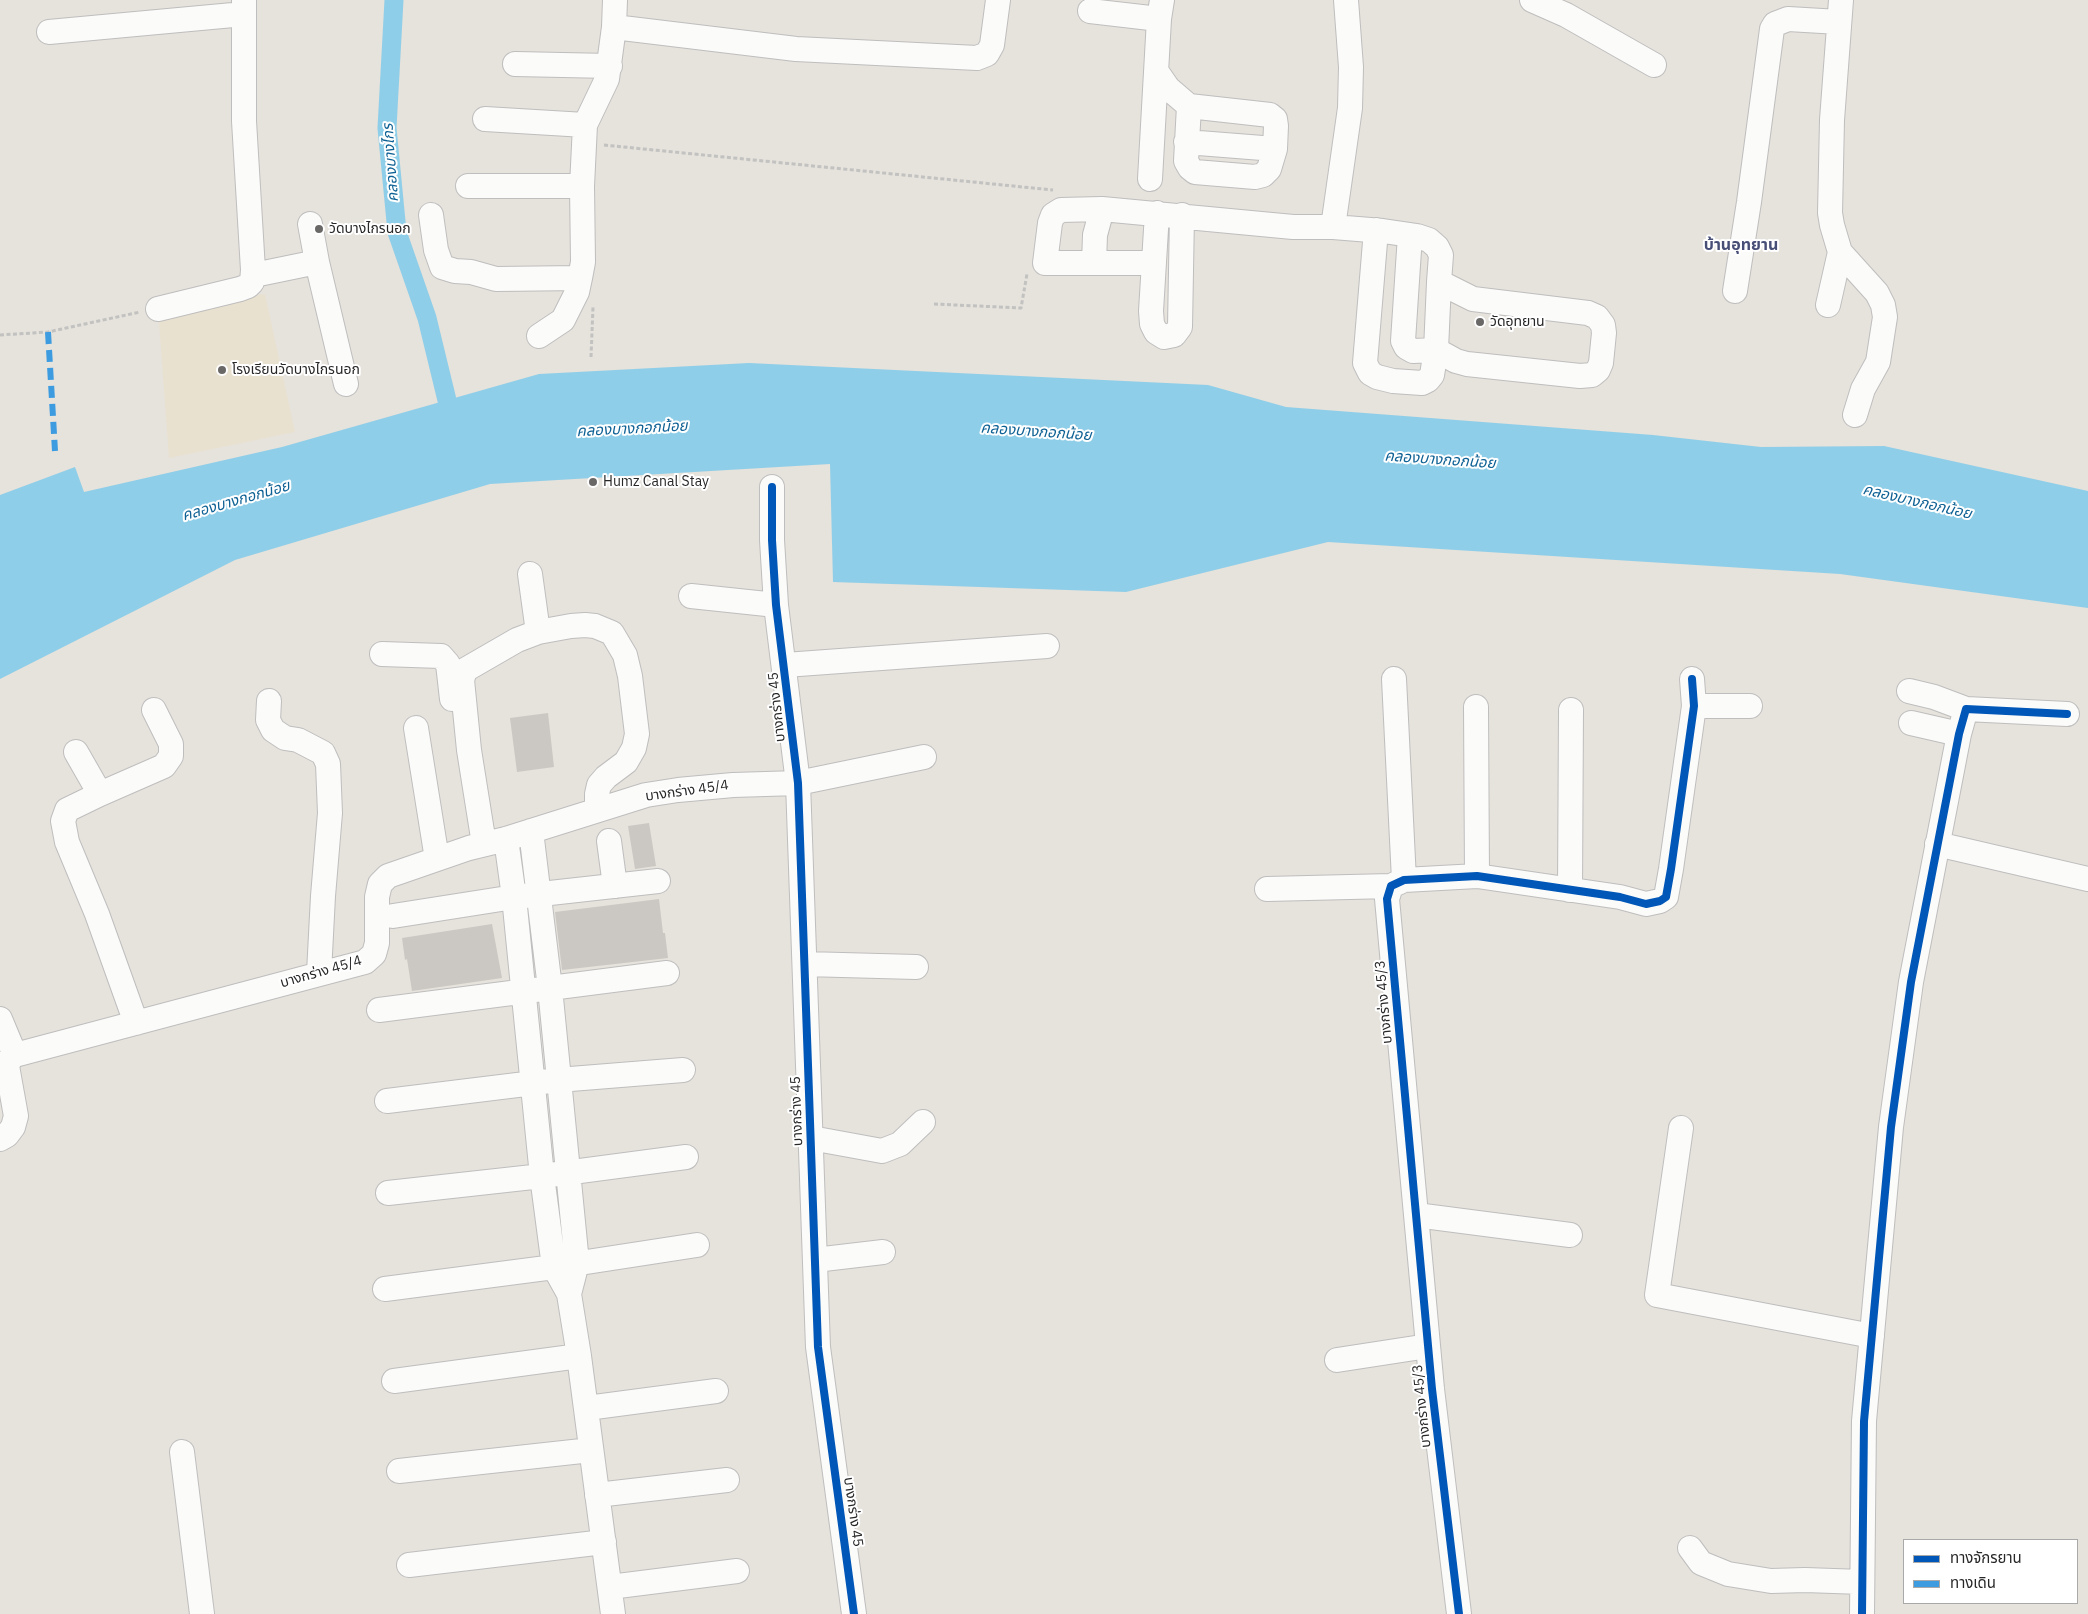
<!DOCTYPE html>
<html>
<head>
<meta charset="utf-8">
<style>
	body { margin:0 }
	#map { position:relative; width:2088px; height:1614px; overflow:hidden; background:#e6e2dc; font-family:"IBM Plex Sans","Noto Sans Thai",sans-serif }
	canvas { display:block }
	.legend { position:absolute; left:1903px; top:1539px; width:175px; height:65px; box-sizing:border-box; background:#fff; border:1px solid #a9a9a9; margin:0; padding:6px 9px; list-style:none; font-size:15px; color:#272727 }
	.legend li { display:flex; align-items:center; gap:10px; height:25px }
	.legend b { width:25px; border:1px solid #a9a9a9 }
</style>
</head>
<body>
<div id="map">
<canvas width="2088" height="1614"></canvas>
<ul class="legend">
<li><b style="height:6px;background:#0057b8"></b>ทางจักรยาน</li>
<li><b style="height:6px;background:#3d9ce0"></b>ทางเดิน</li>
</ul>
</div>
<script>
const g = document.querySelector('canvas').getContext('2d');
g.lineJoin = 'round';
function fillPath(path, color) { g.fillStyle = color; g.fill(path, 'evenodd'); }
const toPath = rows => new Path2D(rows.map(r => 'M' + r).join(''));
function stroke(path, color, width, dash) { g.strokeStyle = color; g.lineWidth = width; g.lineCap = dash ? 'butt' : 'round'; g.setLineDash(dash || []); g.stroke(path); }
function label(font, color, halo, rows, align = 'center') {
  g.font = font + ' "IBM Plex Sans","Noto Sans Thai",sans-serif'; g.lineWidth = 4; g.setLineDash([]); g.textBaseline = 'middle'; g.strokeStyle = halo; g.fillStyle = color; for (const [text, x, y, turn = 0] of rows) {
    g.save(); g.translate(x, y); g.rotate((+turn || 0) * Math.PI / 180); g.textAlign = isNaN(turn) ? turn : align; if (halo) g.strokeText(text, 0, 0); g.fillText(text, 0, 0); g.restore();
  }
}
const education = toPath([
	[265,294,295,432,169,458,158,309]
]);
const water = toPath([
	[749,363,1208,385,1286,407,1653,435,1761,447,1884,446,2088,491,2088,608,1840,574,1328,542,1126,592,833,582,830,464,490,484,235,560,0,679,0,495,75,467,84,492,282,447,539,374]
]);
const canal = toPath([
	[394,0,387,128,397,232,427,318,453,425]
]);
const building = toPath([
	[548,713,554,767,517,772,510,718],
	[649,823,656,866,635,869,628,826],
	[659,899,663,933,665,933,668,958,562,970,555,912],
	[492,924,502,978,412,991,407,959,405,960,402,938]
]);
const path = toPath([
	[604,145,1053,190],
	[934,304,1021,308,1027,274],
	[0,335,48,332,140,312],
	[591,357,593,307]
]);
const minor = toPath([
	[1532,0,1566,15,1654,65],
	[1841,0,1832,120,1830,213,1832,225,1840,252,1877,293,1883,305,1885,317,1878,362,1863,389,1855,415],
	[1090,11,1159,19],
	[614,27,615,0],
	[49,32,244,14],
	[515,64,610,66],
	[1157,72,1168,88,1189,106,1270,115,1275,119,1276,126,1275,149,1269,169,1263,175,1255,177,1195,172,1190,168,1186,161,1189,106],
	[485,119,585,125],
	[1186,142,1275,149],
	[1150,179,1159,19,1162,0],
	[468,186,582,186],
	[1102,209,1095,235,1094,263,1153,263],
	[1157,213,1151,311,1152,324,1156,332,1164,337,1174,335,1180,327,1182,215],
	[431,215,436,250,442,267,455,271,471,272,496,279,580,278,583,262,582,186,585,125,607,79,614,27,796,49,977,58,987,54,992,45,998,0],
	[310,224,317,262],
	[1333,227,1350,108,1351,67,1346,0],
	[1410,235,1403,341,1406,347,1413,351,1436,350,1439,282],
	[1094,263,1045,263,1050,223,1053,215,1061,210,1102,209,1293,227,1333,227,1383,231,1417,236,1429,240,1437,247,1441,255,1439,282,1473,299,1588,313,1597,317,1603,325,1604,333,1601,363,1598,370,1592,375,1580,376,1467,364,1456,361,1436,350,1432,375,1428,380,1422,383,1393,381,1377,377,1370,373,1365,363,1376,230],
	[254,275,317,262,346,384],
	[1735,291,1749,202,1772,29,1775,24,1788,19,1839,22],
	[1828,305,1840,252],
	[158,309,240,289,248,286,252,282,253,270,244,121,244,0],
	[539,336,563,320,577,292,580,278],
	[772,487,772,540,776,605,798,783,818,1347,854,1614],
	[530,574,538,632],
	[691,596,776,605],
	[382,654,441,656,448,664,452,699],
	[785,665,1047,646],
	[1394,679,1404,880],
	[1909,691,1934,697,1966,709],
	[269,701,268,720,273,730,285,738,298,740,323,753,328,764,330,813,323,896,319,973],
	[1694,706,1750,706],
	[1476,707,1477,876],
	[1911,723,1959,734],
	[416,728,437,859],
	[76,752,100,794,67,810,63,821,67,842,97,914,136,1023],
	[100,794,164,766,171,756,171,744,154,710],
	[531,831,550,988,577,1263,569,1294],
	[506,839,514,897,542,1176,554,1267,569,1294,579,1356,613,1614],
	[609,841,615,886],
	[484,844,469,750,462,680,465,670,517,640,538,632,571,626,585,625,595,626,612,633,625,655,630,676,637,734,634,748,626,762,606,777,599,785,597,794,597,810],
	[1937,844,2088,879],
	[1267,889,1391,886],
	[1570,890,1571,710],
	[393,916,514,897,658,881],
	[805,964,916,967],
	[379,1010,667,973],
	[0,1019,15,1055],
	[387,1101,558,1080,683,1070],
	[1681,1128,1657,1295,1872,1336],
	[811,1138,882,1151,900,1144,923,1122],
	[0,1139,7,1135,13,1127,16,1116,7,1066,10,1059,15,1055,365,962,374,954,377,943,377,897,380,884,388,876,469,848,506,839,646,795,678,790,733,785,798,783,924,757],
	[388,1193,542,1176,686,1157],
	[1416,1215,1570,1235],
	[815,1260,883,1252],
	[385,1289,554,1267,697,1245],
	[1337,1360,1428,1346],
	[394,1381,579,1356],
	[587,1408,716,1391],
	[182,1452,202,1614],
	[399,1471,591,1450],
	[597,1495,727,1480],
	[1690,1548,1701,1563,1728,1574,1771,1581,1805,1580,1862,1582],
	[409,1565,604,1542],
	[610,1587,737,1571],
	[1459,1614,1432,1389,1387,899,1391,886,1404,880,1477,876,1620,897,1646,904,1660,901,1666,897,1671,869,1694,706,1692,679],
	[1862,1614,1864,1421,1891,1127,1911,982,1959,734,1966,709,2067,714]
]);
const quiet = toPath([
	[48,332,55,451]
]);
const cycleway = toPath([
	[772,487,772,540,776,605,798,783,818,1347,854,1614],
	[1459,1614,1432,1389,1387,899,1391,886,1404,880,1477,876,1620,897,1646,904,1660,901,1666,897,1671,869,1694,706,1692,679],
	[1862,1614,1864,1421,1891,1127,1911,982,1959,734,1966,709,2067,714]
]);
const markers = [
	[319,229,5,"#6a6866"],
	[1480,322,5,"#6a6866"],
	[222,370,5,"#6a6866"],
	[593,482,5,"#6a6866"]
];
const poiNames = [
	["วัดบางไกรนอก",329,229],
	["วัดอุทยาน",1490,322],
	["โรงเรียนวัดบางไกรนอก",232,370],
	["Humz Canal Stay",603,482]
];
const streetNames = [
	["บางกร่าง 45",777,707,-96],
	["บางกร่าง 45/4",687,791,-8],
	["บางกร่าง 45/4",321,972,-16],
	["บางกร่าง 45/3",1384,1002,-95],
	["บางกร่าง 45",797,1111,-92],
	["บางกร่าง 45/3",1422,1406,-96],
	["บางกร่าง 45",853,1512,82]
];
const waterNames = [
	["คลองบางไกร",391,163,-94],
	["คลองบางกอกน้อย",632,429,-3],
	["คลองบางกอกน้อย",1036,432,4],
	["คลองบางกอกน้อย",1440,460,4],
	["คลองบางกอกน้อย",236,501,-16],
	["คลองบางกอกน้อย",1917,502,13]
];
const quarterNames = [
	["บ้านอุทยาน",1741,245]
];
fillPath(education, '#e9e1d0');
fillPath(water, '#8fcee8');
stroke(canal, '#8fcee8', 19);
fillPath(building, '#cbc8c3');
stroke(minor, '#bfbebe', 26);
stroke(path, '#c2c2c1', 3, [4, 2.5]);
stroke(minor, '#fbfbfa', 24);
stroke(quiet, '#3d9ce0', 6, [12, 6]);
stroke(cycleway, '#0057b8', 8);
for (const [x, y, r, color] of markers) { const dot = new Path2D(); dot.arc(x, y, r, 0, 2 * Math.PI); g.fillStyle = color; g.fill(dot); stroke(dot, '#fff', 2); }
label('14px', '#272727', '#fff', poiNames, 'left');
label('14px', '#272727', '#fff', streetNames);
label('italic 15px', '#0e6194', '#fff', waterNames);
label('bold 16px', '#484f77', '#fff', quarterNames);
</script>
</body>
</html>
